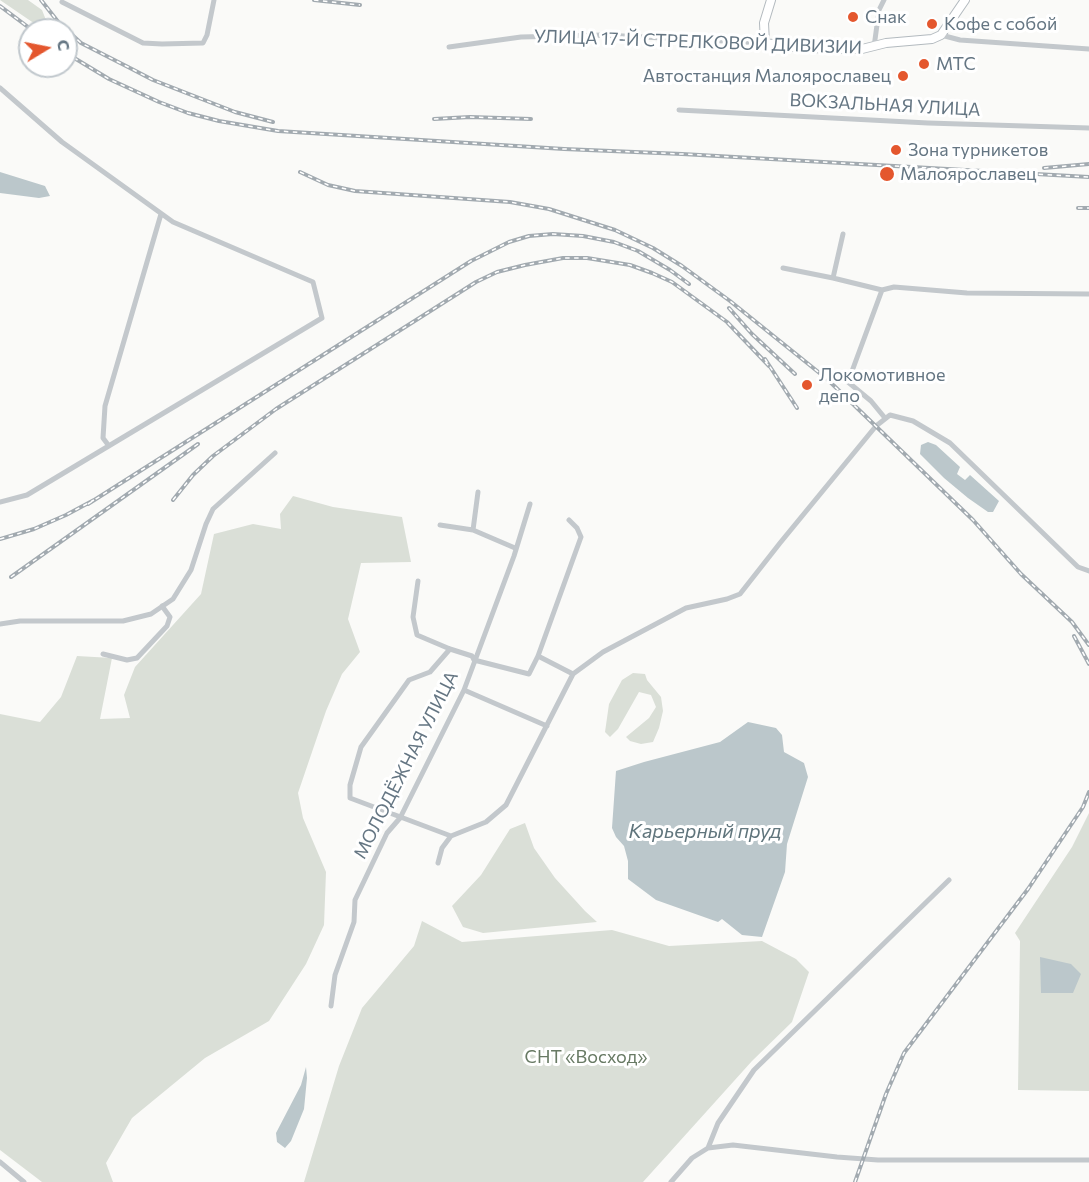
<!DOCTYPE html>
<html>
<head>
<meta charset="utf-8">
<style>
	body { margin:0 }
	#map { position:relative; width:1089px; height:1182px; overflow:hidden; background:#fafaf8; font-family:Commissioner,sans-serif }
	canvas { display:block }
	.north { position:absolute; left:18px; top:18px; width:60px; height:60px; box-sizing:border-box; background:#fff; border:2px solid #c1c8cd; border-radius:50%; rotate:80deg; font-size:16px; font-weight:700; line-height:24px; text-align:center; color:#657683 }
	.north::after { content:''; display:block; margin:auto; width:21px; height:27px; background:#e4572e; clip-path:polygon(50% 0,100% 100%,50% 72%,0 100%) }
</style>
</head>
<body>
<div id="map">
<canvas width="1089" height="1182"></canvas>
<div class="north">С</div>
</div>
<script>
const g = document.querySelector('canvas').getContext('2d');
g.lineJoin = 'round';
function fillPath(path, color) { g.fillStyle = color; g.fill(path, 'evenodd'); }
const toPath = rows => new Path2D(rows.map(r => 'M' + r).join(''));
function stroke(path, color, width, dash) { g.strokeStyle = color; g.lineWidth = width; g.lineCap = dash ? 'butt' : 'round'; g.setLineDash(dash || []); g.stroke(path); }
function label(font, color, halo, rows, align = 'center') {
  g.font = font + ' Commissioner,sans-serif'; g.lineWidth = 6; g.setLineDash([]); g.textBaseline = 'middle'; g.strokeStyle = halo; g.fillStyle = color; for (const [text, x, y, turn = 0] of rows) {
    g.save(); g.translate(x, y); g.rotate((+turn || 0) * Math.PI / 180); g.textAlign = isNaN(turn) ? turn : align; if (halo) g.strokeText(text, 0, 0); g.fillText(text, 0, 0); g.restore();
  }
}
const green = toPath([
	[0,0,28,0,42,10,46,20,38,26],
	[293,496,333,507,402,517,411,562,361,563,348,619,360,652,342,674,326,711,298,793,303,818,326,872,324,925,306,964,269,1021,205,1058,132,1118,106,1163,113,1182,42,1182,0,1150,0,714,40,722,61,697,77,656,112,658,100,719,130,718,124,695,135,667,201,594,214,534,253,524,281,529,280,514],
	[633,673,645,674,647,680,661,697,663,711,659,728,653,742,641,744,630,741,626,737,649,718,656,707,651,695,639,692,618,729,610,737,605,732,609,704,622,680],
	[1089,813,1089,1091,1018,1090,1020,941,1015,933,1072,847],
	[525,823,534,848,555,878,585,911,597,922,483,933,463,927,452,906,481,875,510,829],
	[422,921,462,942,612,930,669,946,762,941,796,959,809,972,792,1022,752,1061,643,1182,304,1182,339,1066,362,1008,414,946]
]);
const water = toPath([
	[0,172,45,186,50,196,39,198,0,193],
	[928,442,936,445,960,467,957,474,965,480,970,475,999,501,993,512,988,512,968,498,944,478,920,454,921,445],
	[748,722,776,728,782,735,784,752,804,763,808,777,787,844,785,872,762,937,742,935,722,919,718,922,656,900,628,879,628,861,624,846,616,837,612,828,616,771,644,762,720,742],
	[1040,957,1071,964,1081,974,1073,993,1041,993],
	[306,1067,307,1078,304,1109,291,1141,285,1148,277,1142,276,1133,301,1085]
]);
const street = toPath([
	[62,2,143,43,162,44,203,43,207,35,214,0],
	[941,35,960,40,1089,49],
	[449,47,521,37,603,35,765,43],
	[874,47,879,10,884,0],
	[0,88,62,142,173,222,313,282,322,318,27,495,0,502],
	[679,110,928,123,1089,128],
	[843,234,833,278,882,290,894,287,967,293,1089,294],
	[783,268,833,278],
	[882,290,848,382,871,401,885,418],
	[109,446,103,438,105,406,161,214],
	[440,525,473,530,515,548],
	[473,530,478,492],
	[418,581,413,617,417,635,450,649,472,656,474,660,529,674,538,656,581,537,577,528,569,520],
	[0,624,20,621,123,621,151,614,173,599,191,570,206,524,213,509,275,453],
	[450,649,430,672,409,680,361,747,350,785,350,798,451,836],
	[103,654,127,660,137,658,167,626,170,617,162,606],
	[538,656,573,674],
	[464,690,547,726],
	[438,863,442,848,451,836,486,822,506,805,573,674,603,652,686,608,727,599,740,594,780,543,876,426,890,415,913,421,950,443,1078,567,1089,571],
	[331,1006,335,975,354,922,355,900,387,833,400,818,464,690,514,556,530,504],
	[708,1148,718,1123,754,1070,949,880],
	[0,1162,24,1182],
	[671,1182,692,1158,708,1148,733,1145,837,1157,878,1160,1089,1160]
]);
const secondary = toPath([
	[771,0,764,23,765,43,802,48,862,49,886,43,932,39,941,35,965,0]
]);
const rail = toPath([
	[41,0,59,23,81,43,128,67,153,80,235,112,273,122],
	[314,0,360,5],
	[0,6,32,30],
	[66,53,109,79,159,102,188,113,219,121,278,131,564,149,682,154,1089,177],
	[434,119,470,117,531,119],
	[1044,168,1089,164],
	[300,172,328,185,355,191,510,202,549,209,615,230,653,248,682,266,730,301,827,379,973,520,1021,574,1072,622,1089,645],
	[1078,208,1089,208],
	[729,308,752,334,795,374],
	[765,359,797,408],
	[173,500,193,475,213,456,276,409,476,282,497,272,525,265,563,258,587,258,630,265,652,273,672,282,727,322,769,366],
	[88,504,471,261,509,242,529,236,553,234,583,236,614,242,638,251,670,270,689,284],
	[0,539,34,529,66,515,94,500],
	[11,577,198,444],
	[1074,636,1089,664],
	[855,1182,886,1094,904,1053,1028,889,1083,807,1089,792]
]);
const markers = [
	[853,17,6,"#e4572e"],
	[932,24,6,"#e4572e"],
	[924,64,6,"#e4572e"],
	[903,76,6,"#e4572e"],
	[896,150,6,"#e4572e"],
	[887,174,8,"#e4572e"],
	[807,385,6,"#e4572e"]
];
const poiNames = [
	["Снак",865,17],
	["Кофе с собой",944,24],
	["МТС",936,64],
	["Автостанция Малоярославец",891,76,"right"],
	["Зона турникетов",908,150],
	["Малоярославец",900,174],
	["Локомотивное",819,375],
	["депо",819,396]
];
const streetNames = [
	["УЛИЦА 17-Й СТРЕЛКОВОЙ ДИВИЗИИ",698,42,2],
	["ВОКЗАЛЬНАЯ УЛИЦА",885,105,3],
	["МОЛОДЁЖНАЯ УЛИЦА",406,765,-63]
];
const parkNames = [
	["СНТ «Восход»",586,1057]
];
const waterNames = [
	["Карьерный пруд",705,831]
];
fillPath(green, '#dadfd7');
fillPath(water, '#bbc7cb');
stroke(secondary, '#b3babf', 10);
stroke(street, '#c3c8cc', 5);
stroke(secondary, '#fff', 8);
stroke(rail, '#a2aab0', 4);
stroke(rail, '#fff', 1.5, [4.5]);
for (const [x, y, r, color] of markers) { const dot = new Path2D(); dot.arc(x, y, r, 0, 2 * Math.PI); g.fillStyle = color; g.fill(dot); stroke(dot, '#fff', 2); }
label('18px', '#657683', '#fff', poiNames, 'left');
label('18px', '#657683', '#fff', streetNames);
label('18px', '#687a64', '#fff', parkNames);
label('italic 20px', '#60757c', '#fff', waterNames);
</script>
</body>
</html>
